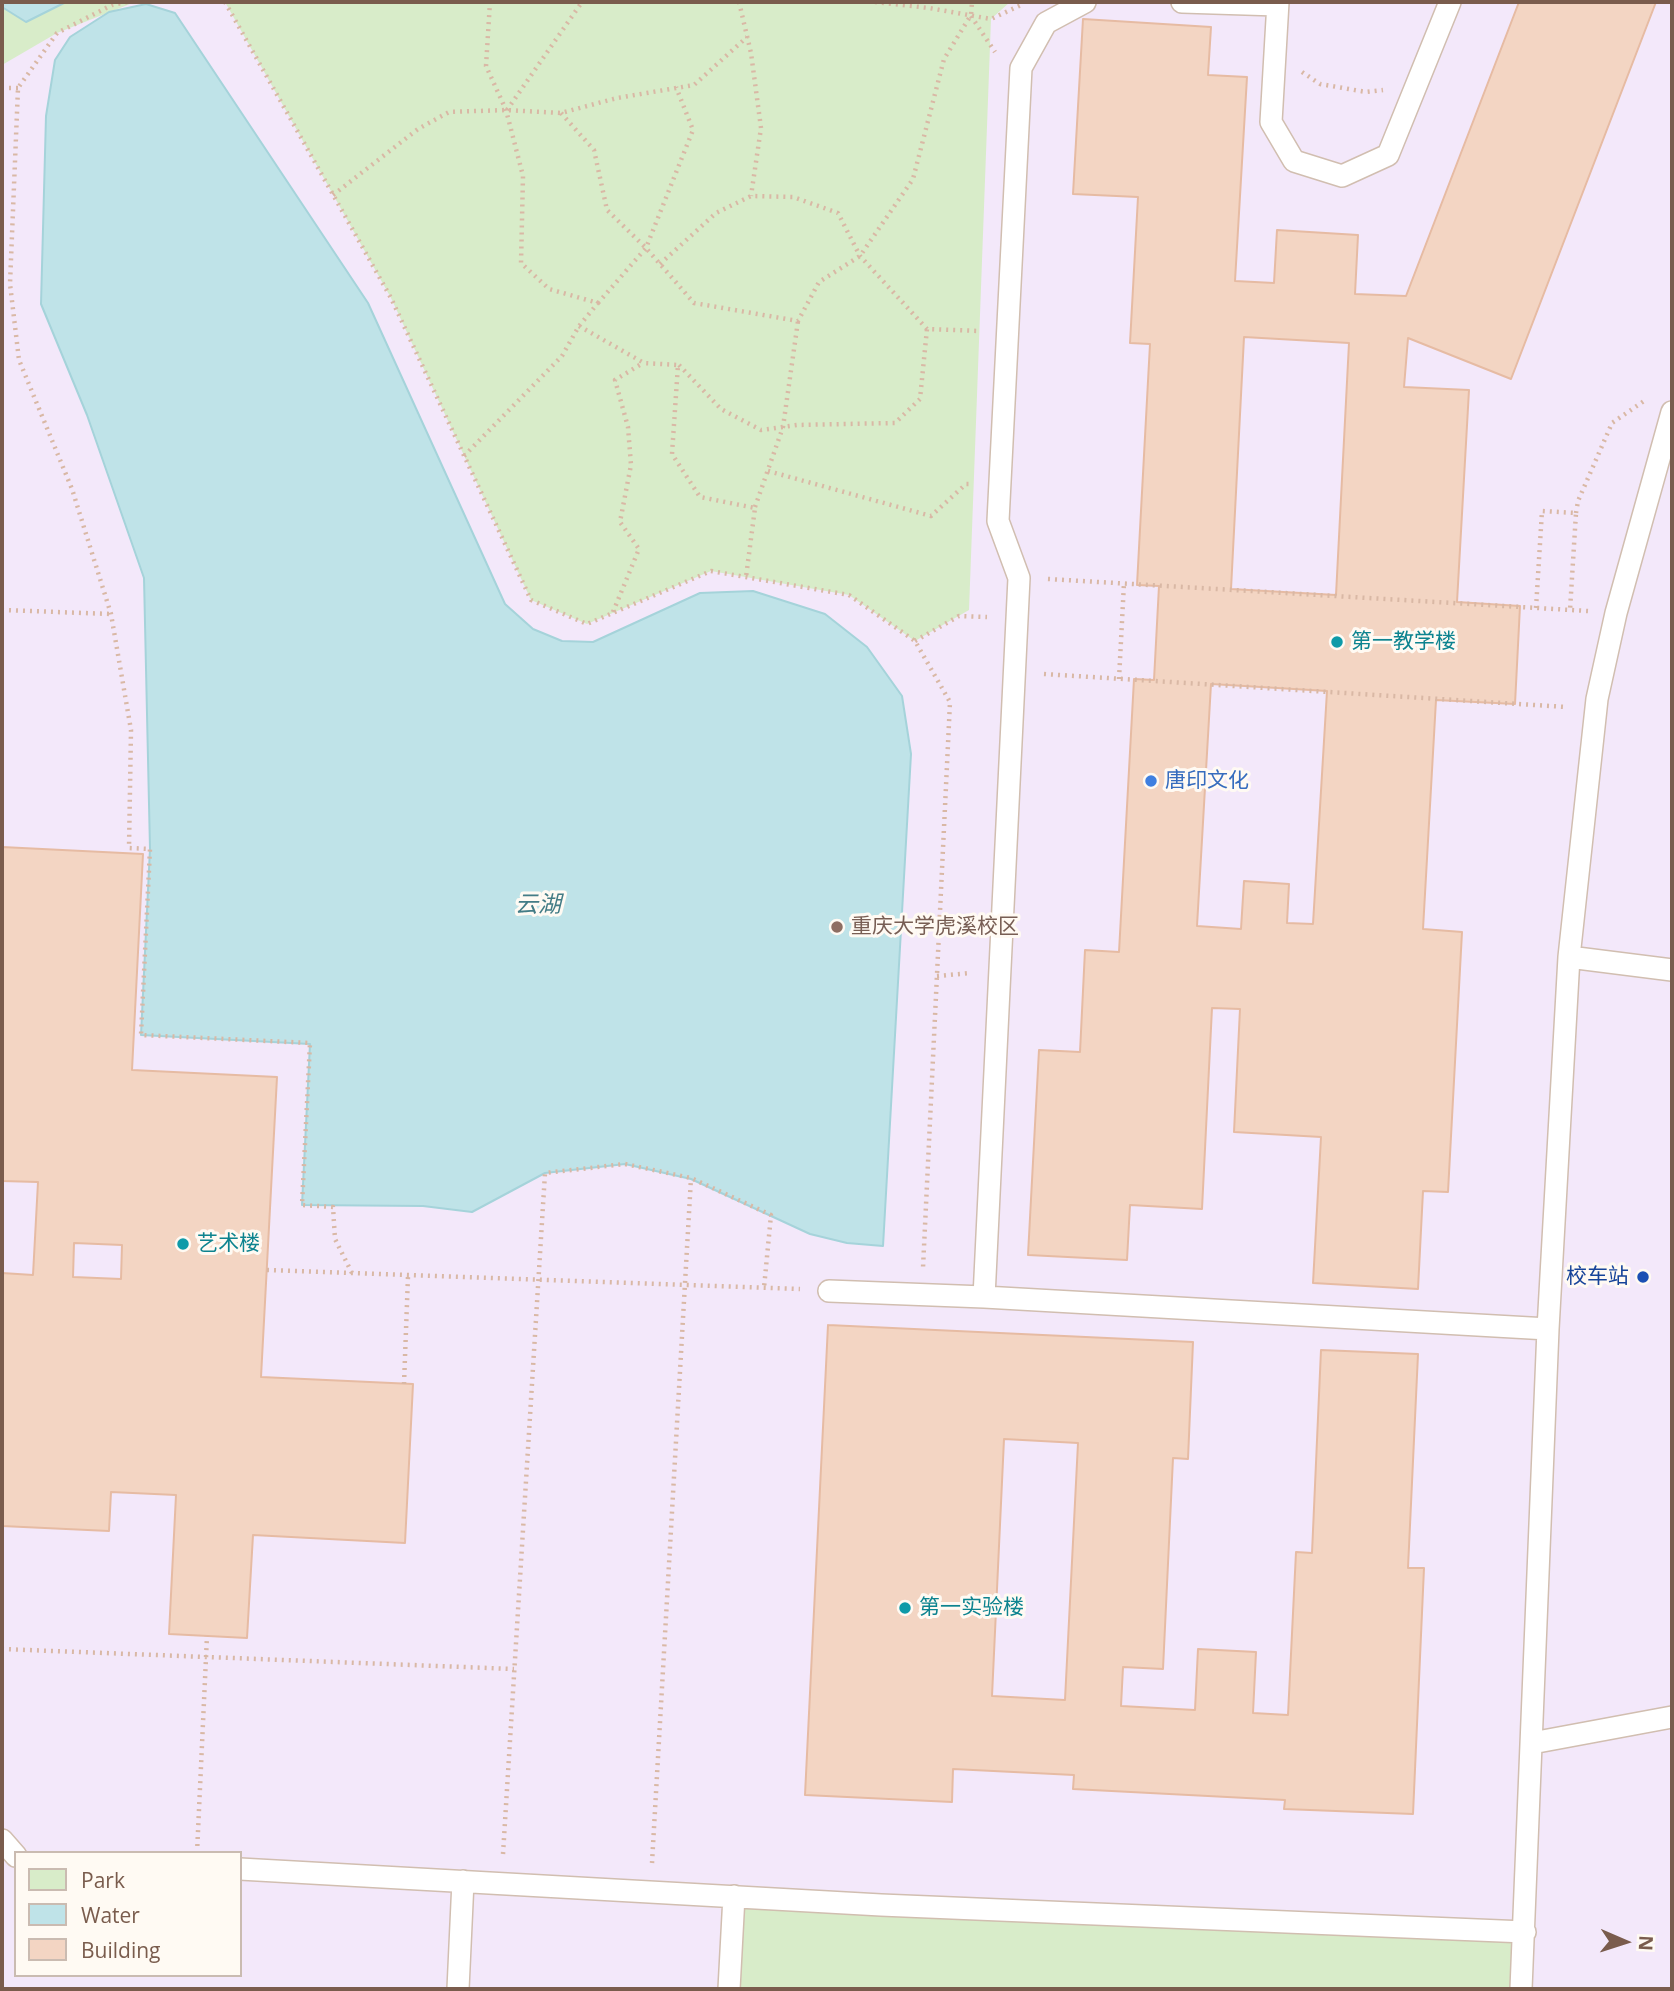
<!DOCTYPE html>
<html>
<head>
<meta charset="utf-8">
<style>
	body { margin:0 }
	#map { position:relative; width:1674px; height:1991px; overflow:hidden; background:#fdf6ec; font-family:"Open Sans",sans-serif }
	canvas { display:block }
	.frame { position:absolute; inset:0; border:4px solid #7a5c4d; pointer-events:none }
	.legend { position:absolute; left:14px; top:1851px; width:228px; height:126px; box-sizing:border-box; background:#fffaf3; border:2px solid #cabbb1; margin:0; padding:9px 12px; list-style:none; font-size:21px; color:#7a5c4d }
	.legend li { display:flex; align-items:center; gap:14px; height:35px }
	.legend b { width:35px; border:2px solid #cabbb1 }
	.north { position:absolute; left:1590px; top:1907px; width:70px; height:70px; -webkit-text-stroke:5px #fffaf3; paint-order:stroke; rotate:93deg; font-size:19px; font-weight:700; line-height:28px; text-align:center; color:#7a5c4d }
	.north::after { content:''; display:block; margin:auto; width:24px; height:32px; background:#7a5c4d; clip-path:polygon(50% 0,100% 100%,50% 72%,0 100%) }
</style>
</head>
<body>
<div id="map">
<canvas width="1674" height="1991"></canvas>
<div class="frame"></div>
<ul class="legend">
<li><b style="height:19px;background:#d8ecc9"></b>Park</li>
<li><b style="height:19px;background:#bfe3e8"></b>Water</li>
<li><b style="height:19px;background:#f3d5c3"></b>Building</li>
</ul>
<div class="north">N</div>
</div>
<script>
const g = document.querySelector('canvas').getContext('2d');
g.lineJoin = 'round';
function fillPath(path, color) { g.fillStyle = color; g.fill(path, 'evenodd'); }
const toPath = rows => new Path2D(rows.map(r => 'M' + r).join(''));
function stroke(path, color, width, dash) { g.strokeStyle = color; g.lineWidth = width; g.lineCap = dash ? 'butt' : 'round'; g.setLineDash(dash || []); g.stroke(path); }
function label(font, color, halo, rows, align = 'center') {
  g.font = font + ' "Open Sans","Noto Sans SC",sans-serif'; g.lineWidth = 6; g.setLineDash([]); g.textBaseline = 'middle'; g.strokeStyle = halo; g.fillStyle = color; for (const [text, x, y, turn = 0] of rows) {
    g.save(); g.translate(x, y); g.rotate((+turn || 0) * Math.PI / 180); g.textAlign = isNaN(turn) ? turn : align; if (halo) g.strokeText(text, 0, 0); g.fillText(text, 0, 0); g.restore();
  }
}
const education = toPath([
	[2,2,1672,2,1672,1989,2,1989],
	[16,1853,240,1853,240,1975,16,1975]
]);
const green = toPath([
	[2,2,135,2,57,33,2,65],
	[225,2,1010,2,991,19,969,610,915,641,849,595,711,571,587,624,531,600,391,298],
	[734,1896,1525,1932,1522,1989,729,1989]
]);
const water = toPath([
	[2,2,66,2,26,22,2,7,2,2],
	[146,4,175,13,368,303,505,604,533,629,562,641,593,642,700,593,753,591,825,614,867,647,902,696,911,754,883,1246,847,1243,810,1234,691,1179,625,1164,545,1173,472,1212,423,1206,302,1205,310,1044,141,1035,150,849,144,578,87,415,41,304,46,116,55,60,70,37,109,12,146,4]
]);
const building = toPath([
	[1519,2,1656,2,1511,379,1408,338,1404,387,1469,390,1457,602,1520,606,1515,704,1436,700,1423,929,1462,932,1448,1192,1423,1191,1418,1289,1313,1283,1321,1137,1234,1132,1240,1009,1212,1008,1202,1209,1130,1205,1127,1260,1028,1255,1039,1050,1080,1052,1085,950,1119,952,1134,679,1154,680,1159,586,1137,585,1150,344,1130,343,1138,197,1073,194,1083,19,1211,27,1208,75,1247,77,1235,281,1274,283,1277,230,1358,235,1355,294,1406,296,1519,2],
	[1244,337,1349,343,1336,595,1231,589,1244,337],
	[1211,684,1327,691,1313,924,1287,923,1289,884,1244,881,1241,929,1197,926,1211,684],
	[2,847,143,854,132,1070,277,1077,261,1377,413,1384,405,1543,253,1535,247,1638,169,1634,176,1495,111,1492,109,1531,2,1526,2,1273,33,1275,38,1182,2,1181,2,847],
	[74,1243,122,1245,121,1279,73,1277,74,1243],
	[828,1325,1193,1342,1188,1459,1173,1458,1163,1669,1123,1667,1121,1706,1195,1710,1198,1649,1256,1652,1253,1713,1288,1715,1296,1552,1312,1553,1321,1350,1418,1354,1408,1568,1424,1568,1413,1814,1284,1809,1285,1800,1073,1789,1074,1775,953,1769,952,1802,805,1795,828,1325],
	[1004,1439,1078,1443,1065,1700,992,1696,1004,1439]
]);
const path = toPath([
	[127,2,112,5,57,33,18,88,10,284,19,360,72,489,111,614,131,730,129,848,150,849,141,1035,310,1043,302,1205,333,1207,335,1239,352,1273],
	[225,2,391,298,531,600,587,624,711,571,849,595,915,641,950,702,923,1268],
	[739,2,751,53,761,128,751,196],
	[875,2,929,8,991,19,1021,5],
	[971,16,995,52],
	[1302,72,1320,84,1366,92,1383,90],
	[2,88,18,88],
	[507,110,582,2],
	[561,113,594,150,607,210,646,248,694,303,798,321,819,282,860,256,913,179,944,59,971,15,972,2],
	[333,195,418,129,449,112,506,110,561,113,617,98,694,85,747,37],
	[660,264,716,213,751,196,793,197,838,213,860,256,927,329,979,331],
	[598,303,646,248,693,130,676,87],
	[579,326,644,363,678,365,672,454,700,497,755,508,746,577],
	[679,365,721,409,761,430,797,425,895,423,920,399,927,329],
	[464,456,562,356,579,326,598,303,549,289,521,263,523,176,506,110,486,66,490,2],
	[768,471,931,516,966,484,972,484],
	[755,507,783,427,798,321],
	[1576,513,1578,501,1612,423,1644,401],
	[1048,579,1588,611],
	[1536,608,1542,511,1576,513,1570,610],
	[2,610,111,614],
	[613,612,639,549,620,522,631,465,628,427,615,380,643,363],
	[915,641,959,616,987,617],
	[1044,674,1566,707],
	[1119,679,1124,583],
	[937,976,971,973],
	[267,1270,800,1289],
	[404,1384,408,1276],
	[2,1649,514,1669],
	[197,1853,207,1636],
	[503,1854,545,1173,625,1164,691,1178,771,1215,764,1288],
	[652,1863,691,1178]
]);
const service = toPath([
	[1182,2,1277,5],
	[1278,2,1271,122,1294,161,1342,176,1388,155,1450,2],
	[1569,957,1672,970],
	[829,1291,984,1297,1548,1329],
	[984,1297,1019,578,998,521,1021,68,1046,23,1085,2],
	[1532,1743,1672,1717],
	[2,1840,16,1856],
	[240,1869,881,1905,1525,1932],
	[458,1989,463,1881],
	[729,1989,734,1896],
	[1521,1989,1548,1329,1569,957,1597,699,1616,613,1672,412]
]);
const markers = [
	[1337,642,7,"#0f9aa8"],
	[1151,781,7,"#3f7fe0"],
	[837,927,7,"#8d6e63"],
	[183,1244,7,"#0f9aa8"],
	[1643,1277,7,"#1a4fb4"],
	[905,1608,7,"#0f9aa8"]
];
const cultureNames = [
	["第一教学楼",1351,642],
	["艺术楼",197,1244],
	["第一实验楼",919,1608]
];
const shopNames = [
	["唐印文化",1165,781]
];
const educationNames = [
	["重庆大学虎溪校区",851,927]
];
const transitNames = [
	["校车站",1629,1277]
];
const waterNames = [
	["云湖",538,905]
];
fillPath(education, '#f3e8fa');
fillPath(green, '#d8ecc9');
fillPath(water, '#bfe3e8');
stroke(water, '#a5d3da', 2);
fillPath(building, '#f3d5c3');
stroke(building, '#e6bba3', 2);
stroke(service, '#d1beb0', 24);
stroke(path, '#d9b8a5', 4.5, [2, 5]);
stroke(service, '#fff', 21);
for (const [x, y, r, color] of markers) { const dot = new Path2D(); dot.arc(x, y, r, 0, 2 * Math.PI); g.fillStyle = color; g.fill(dot); stroke(dot, '#fffaf3', 2.5); }
label('21px', '#0d838f', '#fffaf3', cultureNames, 'left');
label('21px', '#366cbe', '#fffaf3', shopNames, 'left');
label('21px', '#785e54', '#fffaf3', educationNames, 'left');
label('21px', '#164399', '#fffaf3', transitNames, 'right');
label('italic 23px', '#437c86', '#fffaf3', waterNames);
</script>
</body>
</html>
